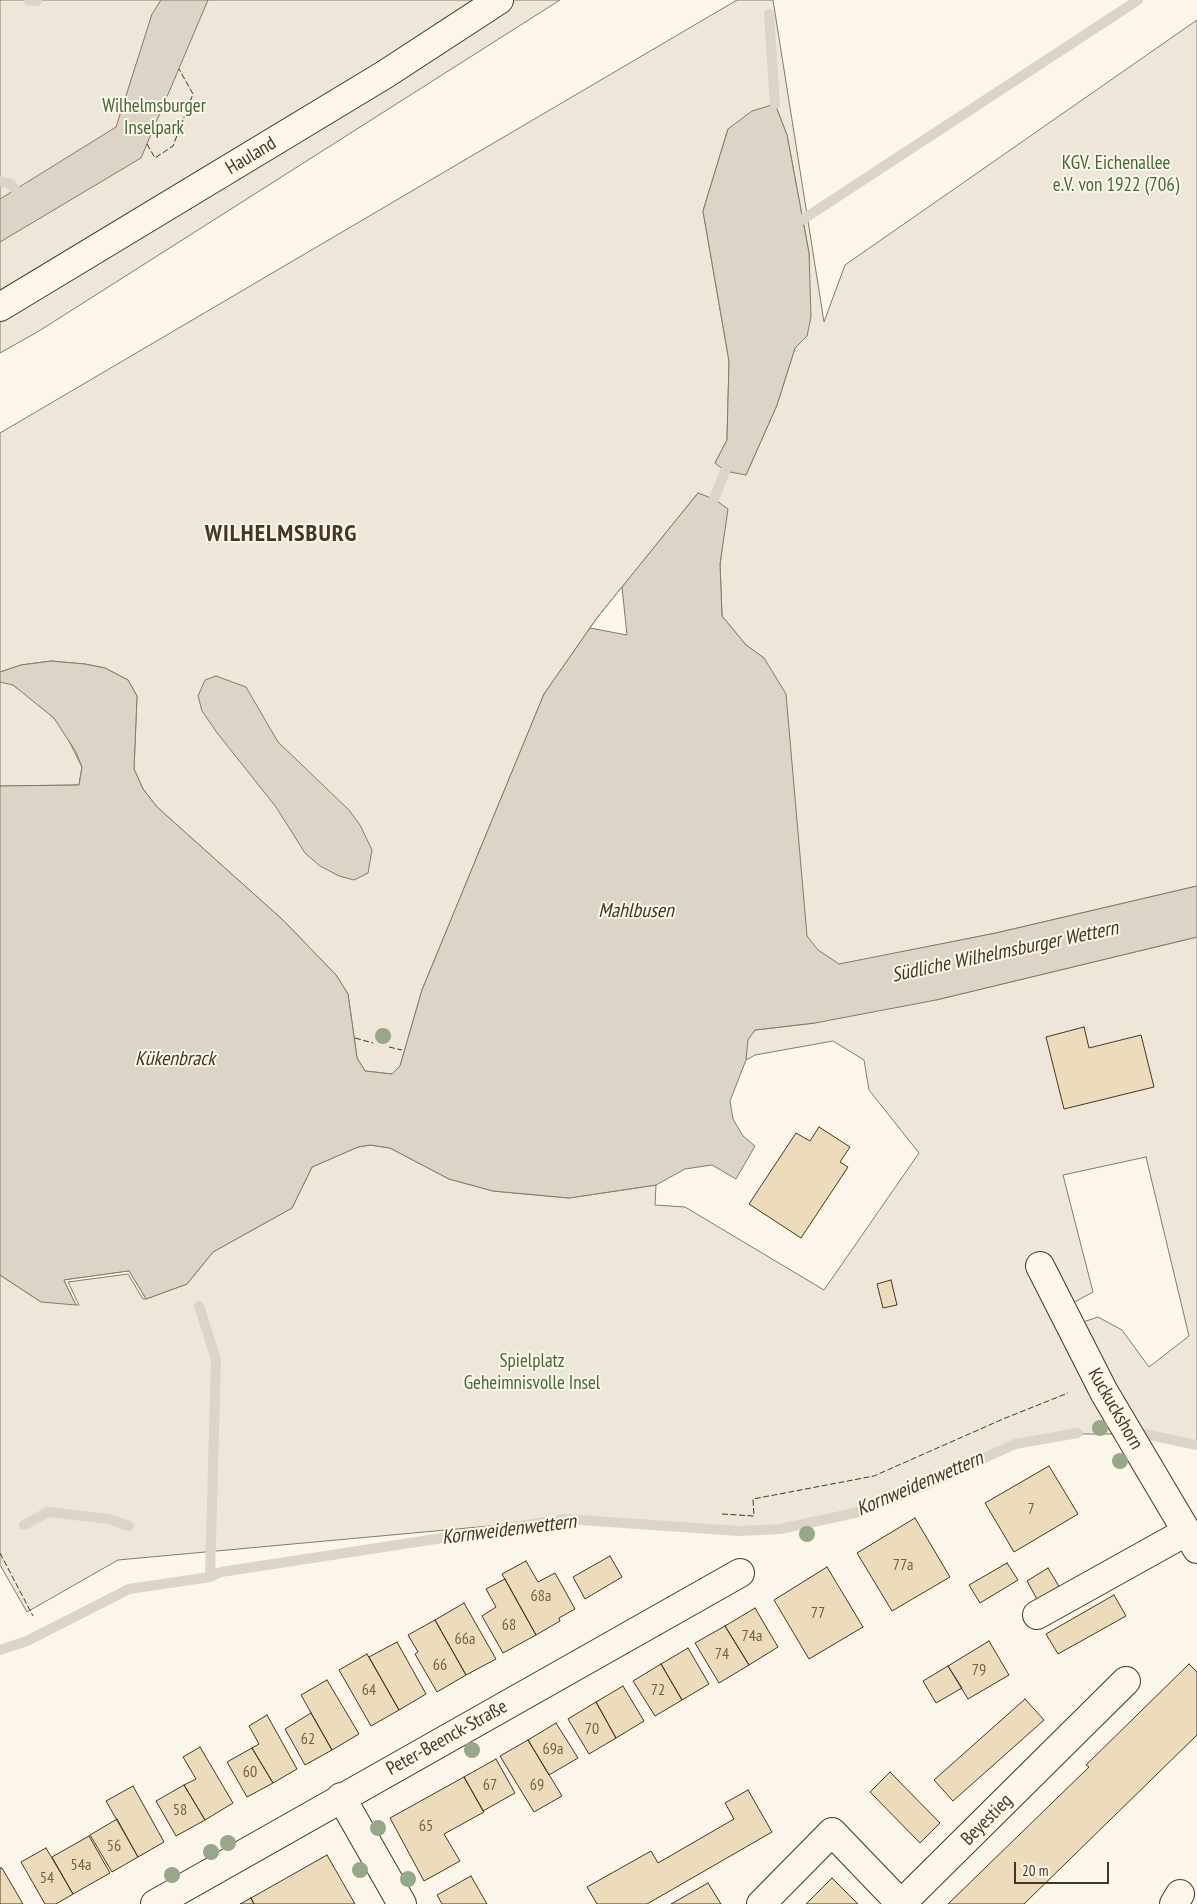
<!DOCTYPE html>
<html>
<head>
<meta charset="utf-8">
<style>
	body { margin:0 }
	#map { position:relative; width:1197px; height:1904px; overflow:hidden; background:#fbf6e9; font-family:"PT Sans Narrow",sans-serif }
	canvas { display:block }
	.scale { position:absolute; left:1014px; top:1862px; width:95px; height:22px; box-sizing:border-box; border:2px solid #4a3520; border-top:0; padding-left:6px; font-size:15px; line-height:18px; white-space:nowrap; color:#4a3520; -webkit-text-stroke:4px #fbf6e9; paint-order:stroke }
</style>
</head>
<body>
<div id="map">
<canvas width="1197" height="1904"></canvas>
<div class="scale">20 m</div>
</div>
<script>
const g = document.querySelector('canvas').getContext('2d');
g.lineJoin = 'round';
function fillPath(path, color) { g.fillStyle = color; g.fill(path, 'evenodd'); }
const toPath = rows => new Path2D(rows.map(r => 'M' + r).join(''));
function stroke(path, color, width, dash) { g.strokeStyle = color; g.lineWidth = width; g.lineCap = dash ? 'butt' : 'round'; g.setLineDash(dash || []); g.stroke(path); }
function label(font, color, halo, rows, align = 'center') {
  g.font = font + ' "PT Sans Narrow",sans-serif'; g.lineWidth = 4; g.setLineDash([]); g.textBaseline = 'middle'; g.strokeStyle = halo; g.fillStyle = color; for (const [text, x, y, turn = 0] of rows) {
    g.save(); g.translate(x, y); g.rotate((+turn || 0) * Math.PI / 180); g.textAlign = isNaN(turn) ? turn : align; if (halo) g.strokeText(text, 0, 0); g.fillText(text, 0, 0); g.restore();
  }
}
const green = toPath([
	[0,0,560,0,39,331,0,353,0,0],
	[737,0,773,0,824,322,845,265,1197,20,1197,886,996,933,897,953,936,1000,1197,937,1197,1444,1144,1434,1062,1434,1015,1444,928,1484,855,1513,780,1529,739,1531,566,1519,118,1560,27,1612,0,1565,0,1275,41,1302,64,1280,129,1271,146,1299,187,1284,213,1252,292,1208,312,1167,358,1147,370,1145,390,1148,449,1179,493,1191,569,1198,656,1185,655,1205,685,1207,824,1290,919,1153,869,1090,864,1060,833,1041,755,1055,746,1060,747,1040,755,1030,815,1023,764,658,746,645,722,616,720,564,727,509,698,493,597,618,544,694,422,990,400,1066,392,1074,365,1071,357,1058,348,994,336,975,284,921,157,807,143,789,134,769,137,696,128,680,105,668,85,664,51,661,21,665,0,672,0,433,737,0],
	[775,104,787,135,809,253,807,336,795,348,777,405,746,475,715,463,727,440,729,361,703,211,728,129,775,104],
	[1146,1157,1189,1336,1149,1367,1122,1330,1098,1317,1077,1324,1071,1304,1093,1292,1063,1175,1146,1157],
	[3,681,13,685,34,701,54,718,64,731,82,767,79,785,0,786,0,682,3,681]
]);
const water = toPath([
	[161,0,208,0,141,158,0,242,0,199,116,127,152,14,161,0],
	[775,104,787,135,809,253,811,317,807,336,795,348,777,405,746,475,725,471,715,463,727,440,729,361,703,211,728,129,752,111,775,104],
	[698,493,714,499,728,509,720,564,722,616,746,645,764,658,786,694,807,936,818,950,839,964,996,933,1197,886,1197,937,936,1000,815,1023,755,1030,748,1040,746,1060,730,1101,733,1119,743,1136,755,1146,736,1179,712,1165,685,1169,656,1185,569,1198,493,1191,449,1179,390,1148,370,1145,358,1147,312,1167,292,1208,213,1252,187,1284,146,1299,129,1271,64,1280,76,1305,41,1302,0,1275,0,786,79,785,82,767,76,752,54,718,13,685,0,682,0,672,21,665,51,661,85,664,105,668,128,680,137,696,134,769,143,789,157,807,284,921,336,975,348,994,357,1058,365,1071,392,1074,400,1066,422,990,544,694,597,618,698,493],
	[216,676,246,687,278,742,349,810,360,825,372,850,368,873,354,880,339,876,320,866,305,853,276,807,218,734,202,711,198,696,205,680,216,676]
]);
const pier = toPath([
	[622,587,627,635,590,628,597,618,622,587],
	[129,1271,146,1299,143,1299,128,1274,68,1282,79,1305,76,1305,64,1280,129,1271]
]);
const stream = toPath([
	[29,0,37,1],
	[769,14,775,104],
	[0,181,11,184,23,200],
	[802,220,1138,0],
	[714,499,725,471],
	[199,1306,216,1359,210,1577],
	[1144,1434,1197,1445],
	[24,1525,48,1512,109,1519,129,1526],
	[0,1650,27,1641,129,1589,210,1577,221,1572,566,1519,739,1531,780,1529,855,1513,928,1484,1015,1444,1078,1433]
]);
const building = toPath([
	[1084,1027,1089,1048,1141,1035,1154,1087,1064,1109,1046,1037,1084,1027],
	[819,1127,850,1147,840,1162,848,1167,801,1238,749,1204,796,1133,810,1141,819,1127],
	[891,1280,897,1305,883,1308,877,1284,891,1280],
	[1049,1466,1078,1514,1014,1552,985,1503,1049,1466],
	[915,1518,950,1577,892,1611,857,1553,915,1518],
	[610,1556,622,1577,585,1599,573,1577,610,1556],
	[526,1561,538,1582,555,1573,575,1609,559,1618,560,1621,536,1635,502,1574,526,1561],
	[1007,1563,1018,1580,980,1603,969,1585,1007,1563],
	[827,1567,863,1627,809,1659,774,1600,827,1567],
	[1048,1568,1060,1588,1038,1601,1027,1581,1048,1568],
	[505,1579,536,1635,503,1653,482,1616,496,1607,486,1589,505,1579],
	[1114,1595,1126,1616,1058,1654,1046,1634,1114,1595],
	[464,1603,496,1659,466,1675,435,1620,464,1603],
	[755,1608,778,1647,749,1665,725,1626,755,1608],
	[435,1620,466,1675,437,1692,415,1654,418,1652,408,1635,435,1620],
	[725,1626,749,1665,719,1683,695,1643,725,1626],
	[989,1641,1009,1675,968,1699,948,1666,989,1641],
	[397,1642,426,1694,399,1710,369,1657,397,1642],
	[688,1648,709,1684,682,1700,661,1664,688,1648],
	[367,1654,399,1710,371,1726,339,1670,367,1654],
	[661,1664,682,1700,655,1716,633,1681,661,1664],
	[1189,1664,1197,1672,1197,1735,1024,1904,948,1904,1089,1767,1086,1765,1189,1664],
	[948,1666,962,1688,936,1703,923,1681,948,1666],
	[327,1680,359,1734,332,1750,301,1695,327,1680],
	[623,1686,644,1721,616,1738,596,1702,623,1686],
	[1025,1699,1044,1720,953,1801,934,1780,1025,1699],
	[596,1702,616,1738,589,1754,568,1719,596,1702],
	[311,1713,332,1750,305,1765,285,1729,311,1713],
	[267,1715,297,1769,273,1783,252,1748,259,1744,249,1726,267,1715],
	[556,1723,578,1758,549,1775,528,1740,556,1723],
	[528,1740,562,1796,534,1812,500,1756,528,1740],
	[200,1747,233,1803,205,1820,184,1785,196,1779,183,1757,200,1747],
	[252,1748,273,1783,247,1797,227,1762,252,1748],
	[496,1759,515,1793,483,1811,464,1777,496,1759],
	[890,1772,940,1823,920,1843,870,1792,890,1772],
	[464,1777,484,1812,444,1834,460,1861,424,1881,390,1818,464,1777],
	[184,1785,205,1820,176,1836,156,1801,184,1785],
	[133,1786,164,1842,138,1857,106,1801,133,1786],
	[748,1790,772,1832,647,1904,597,1904,587,1887,651,1851,658,1863,734,1819,725,1803,748,1790],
	[117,1819,138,1857,112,1872,90,1835,117,1819],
	[89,1836,110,1873,73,1894,52,1857,89,1836],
	[46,1848,73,1894,56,1904,45,1904,21,1862,46,1848],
	[327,1855,355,1904,254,1904,251,1898,327,1855],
	[0,1868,2,1868,23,1904,0,1904,0,1868],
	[471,1876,487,1904,442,1904,437,1895,471,1876],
	[832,1878,858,1904,806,1904,832,1878],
	[708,1883,721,1904,671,1904,708,1883],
	[251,1898,254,1904,240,1904,251,1898]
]);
const minor = toPath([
	[0,307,384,75,499,0],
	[1040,1266,1104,1392,1197,1549],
	[1037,1615,1186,1532],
	[341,1797,402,1904],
	[155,1904,740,1573],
	[761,1904,832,1832,901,1904],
	[901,1904,1126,1681],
	[1174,1904,1180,1894]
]);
const fence = toPath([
	[147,144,155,158,173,146,193,94,179,69],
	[355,1038,373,1043],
	[389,1047,402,1050],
	[722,1514,754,1516,753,1499,874,1476,1003,1419,1068,1393],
	[0,1553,33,1616]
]);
const trees = [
	[383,1036],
	[1100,1428],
	[1120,1461],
	[807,1534],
	[472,1750],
	[378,1828],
	[228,1843],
	[211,1852],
	[360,1870],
	[172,1875],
	[408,1879]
];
const numberNames = [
	["7",1031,1509],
	["77a",903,1565],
	["68a",541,1596],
	["77",818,1613],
	["68",509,1625],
	["74a",752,1636],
	["66a",465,1639],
	["74",722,1654],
	["66",440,1665],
	["79",979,1670],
	["64",369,1690],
	["72",658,1690],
	["70",592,1729],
	["62",308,1739],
	["69a",553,1749],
	["60",250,1772],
	["67",490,1785],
	["69",537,1785],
	["58",180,1810],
	["65",426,1826],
	["56",114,1846],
	["54a",81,1865],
	["54",47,1878]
];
const parkNames = [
	["Wilhelmsburger",154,107],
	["Inselpark",154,129],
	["KGV. Eichenallee",1116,164],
	["e.V. von 1922 (706)",1116,186],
	["Spielplatz",532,1362],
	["Geheimnisvolle Insel",532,1384]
];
const streetNames = [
	["Hauland",251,156,-31],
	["Kuckuckshorn",1115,1409,60],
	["Peter-Beenck-Straße",447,1738,-29],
	["Beyestieg",987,1820,-45]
];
const waterNames = [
	["Mahlbusen",636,911],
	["Südliche Wilhelmsburger Wettern",1005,952,-12],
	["Kükenbrack",175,1059],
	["Kornweidenwettern",920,1484,-23],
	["Kornweidenwettern",509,1530,-7]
];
const districtNames = [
	["WILHELMSBURG",281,534]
];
fillPath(green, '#ede6d9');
stroke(green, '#887966', 1);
fillPath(water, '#dcd4c6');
stroke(water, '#887966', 1);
fillPath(pier, '#fbf6e9');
stroke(pier, '#887966', 1);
stroke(stream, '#dcd4c6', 10);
fillPath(building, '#ecdcbc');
stroke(building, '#4a3520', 1);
stroke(minor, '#4a3520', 30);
stroke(minor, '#fbf6e9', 28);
stroke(fence, '#4a3520', 1, [6, 2.5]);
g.fillStyle = '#96a887';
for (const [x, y] of trees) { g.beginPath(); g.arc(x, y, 8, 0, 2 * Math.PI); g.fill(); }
label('16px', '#725f47', null, numberNames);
label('19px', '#436837', '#fbf6e9', parkNames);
label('19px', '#4a3520', '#fbf6e9', streetNames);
label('italic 20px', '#4a3520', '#fbf6e9', waterNames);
g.letterSpacing = '1px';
label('bold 24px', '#4a3520', '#fbf6e9', districtNames);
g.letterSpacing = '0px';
</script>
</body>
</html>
